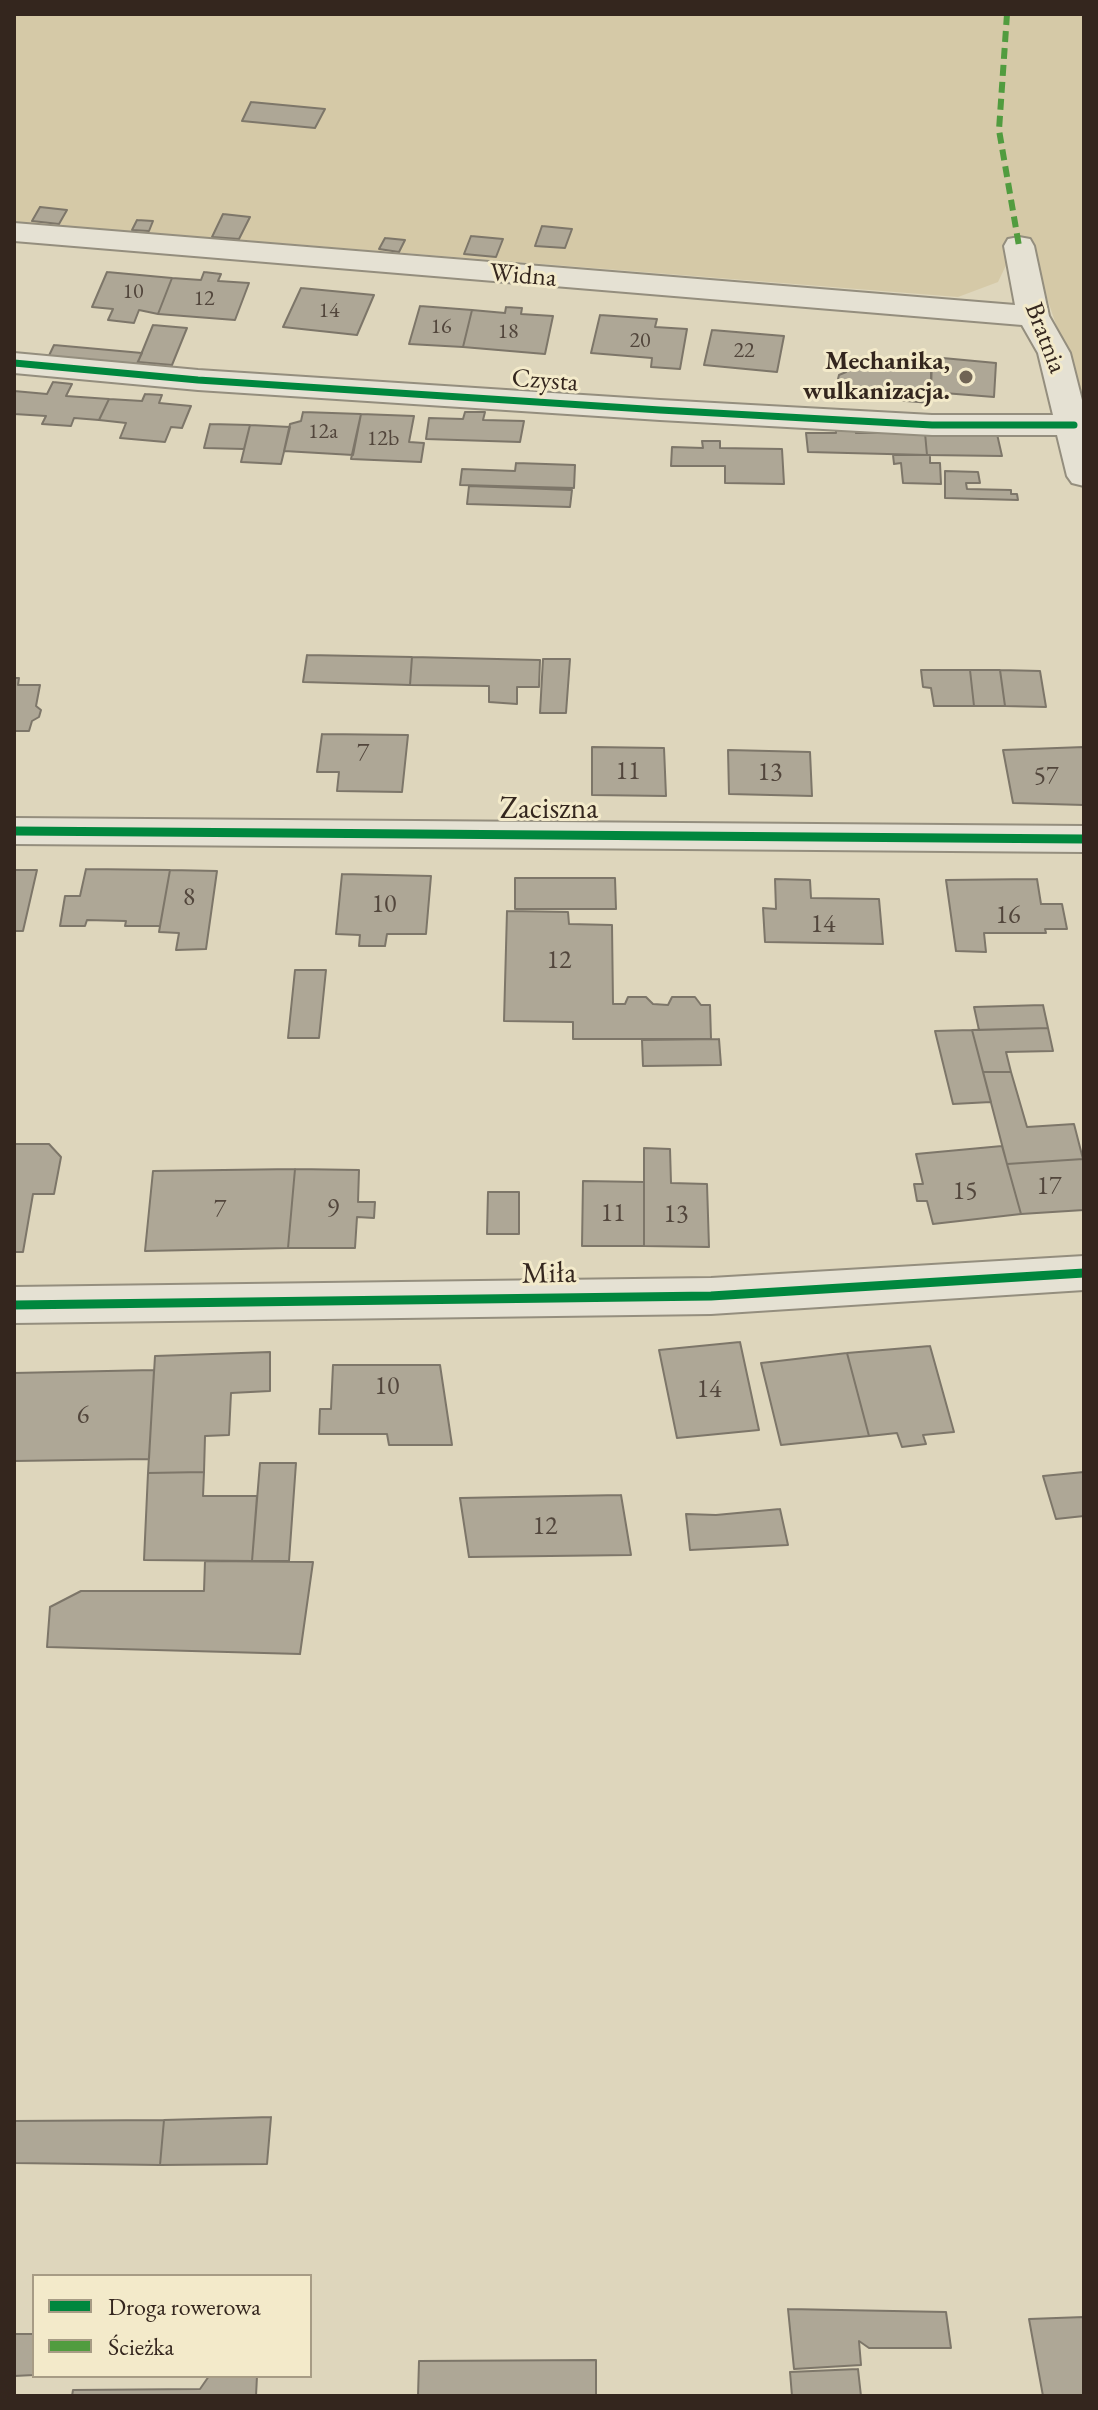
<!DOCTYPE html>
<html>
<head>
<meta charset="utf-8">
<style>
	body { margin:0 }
	#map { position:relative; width:1098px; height:2410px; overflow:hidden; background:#ded6bc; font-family:"EB Garamond",serif }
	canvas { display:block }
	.frame { position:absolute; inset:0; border:16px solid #34261e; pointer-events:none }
	.legend { position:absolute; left:32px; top:2274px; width:280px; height:104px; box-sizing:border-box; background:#f3eaca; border:2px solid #a79c85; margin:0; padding:10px 14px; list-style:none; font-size:24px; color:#34261e }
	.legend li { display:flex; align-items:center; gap:16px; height:40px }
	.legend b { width:40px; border:2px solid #a79c85 }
</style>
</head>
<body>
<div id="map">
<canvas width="1098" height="2410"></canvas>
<div class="frame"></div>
<ul class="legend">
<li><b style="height:10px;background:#00873e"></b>Droga rowerowa</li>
<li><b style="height:10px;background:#519c3f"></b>Ścieżka</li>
</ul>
</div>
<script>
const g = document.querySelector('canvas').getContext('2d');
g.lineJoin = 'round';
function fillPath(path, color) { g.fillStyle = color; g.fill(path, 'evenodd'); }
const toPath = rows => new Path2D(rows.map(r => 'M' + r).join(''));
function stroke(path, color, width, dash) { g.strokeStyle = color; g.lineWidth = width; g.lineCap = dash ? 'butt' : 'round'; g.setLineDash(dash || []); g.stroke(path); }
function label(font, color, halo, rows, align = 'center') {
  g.font = font + ' "EB Garamond",serif'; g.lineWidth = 6; g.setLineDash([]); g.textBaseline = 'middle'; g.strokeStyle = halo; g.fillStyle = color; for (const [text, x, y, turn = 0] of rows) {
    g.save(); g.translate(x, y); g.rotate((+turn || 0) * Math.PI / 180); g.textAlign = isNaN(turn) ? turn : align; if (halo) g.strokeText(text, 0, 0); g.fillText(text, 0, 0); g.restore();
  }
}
const green = toPath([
	[14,14,1084,14,1084,408,1042,283,1010,257,998,282,958,297,14,222]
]);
const building = toPath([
	[251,102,325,109,315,128,242,121,251,102],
	[40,207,67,210,59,224,32,221,40,207],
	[223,214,250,217,239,239,212,237,223,214],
	[137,220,153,221,149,231,132,230,137,220],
	[542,226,572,229,565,248,535,246,542,226],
	[471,236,503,239,496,257,464,254,471,236],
	[385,238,405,240,399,252,379,249,385,238],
	[107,272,172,278,158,314,139,310,134,323,108,320,113,309,92,307,107,272],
	[204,272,221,274,218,281,249,283,235,320,158,314,172,278,201,280,204,272],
	[301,288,374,295,357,335,283,327,301,288],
	[420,306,472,310,463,347,409,344,420,306],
	[506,307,522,308,521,314,553,316,545,354,463,347,472,310,505,313,506,307],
	[600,315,657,319,655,327,687,329,680,369,651,367,652,358,591,353,600,315],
	[153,325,187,328,172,365,138,362,153,325],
	[712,330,784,336,777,372,704,365,712,330],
	[54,345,142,353,134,370,46,362,54,345],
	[932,357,996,363,994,397,931,392,932,357],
	[848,360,931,368,931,403,843,396,844,384,838,379,839,375,846,372,848,360],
	[53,382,72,384,66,396,109,399,99,420,74,418,71,426,42,424,46,416,14,414,14,391,47,394,53,382],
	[145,394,162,395,159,403,191,406,182,428,171,427,165,442,120,438,126,423,99,420,109,399,142,401,145,394],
	[303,412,361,414,353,455,284,451,290,424,301,421,303,412],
	[465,412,485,412,483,420,524,421,520,442,426,439,429,418,463,419,465,412],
	[361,414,414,416,409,442,424,443,421,462,351,459,361,414],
	[210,424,250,425,244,449,204,448,210,424],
	[250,425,290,427,281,464,241,462,250,425],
	[836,427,855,427,856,433,925,433,927,455,808,452,806,433,836,433,836,427],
	[925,433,997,434,1002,456,927,455,925,433],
	[702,441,720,441,720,448,782,449,784,484,725,483,725,466,671,466,672,447,703,448,702,441],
	[893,455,930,455,930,463,940,463,941,484,903,483,901,463,894,464,893,455],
	[516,463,575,465,574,488,460,485,462,469,515,471,516,463],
	[945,471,978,472,980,483,966,483,967,489,1011,490,1011,494,1017,494,1018,500,945,498,945,471],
	[469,486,572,490,570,507,467,504,469,486],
	[307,655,412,657,410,685,303,682,307,655],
	[412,657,540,660,539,687,517,687,517,704,489,702,489,686,410,685,412,657],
	[543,659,570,659,566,713,540,713,543,659],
	[921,670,970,670,974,706,934,706,931,688,923,687,921,670],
	[970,670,1000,670,1005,706,974,706,970,670],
	[1000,670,1040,671,1046,707,1005,706,1000,670],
	[14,678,19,678,18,685,40,685,36,706,41,710,39,717,32,721,29,731,14,731,14,678],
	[322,734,408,735,402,792,337,791,339,772,317,772,322,734],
	[592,747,664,748,666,796,592,795,592,747],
	[1084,747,1084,805,1013,803,1003,750,1084,747],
	[728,750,810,752,812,796,729,794,728,750],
	[86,869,170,870,160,926,125,926,126,921,87,920,85,926,60,926,65,896,80,896,86,869],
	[14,870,37,870,23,931,14,931,14,870],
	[170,870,217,871,206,949,176,950,179,933,159,932,170,870],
	[342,874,431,876,426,934,387,934,385,946,359,946,360,935,336,934,342,874],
	[515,878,615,878,616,909,515,909,515,878],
	[775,879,810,880,811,898,879,899,883,944,765,942,763,908,776,909,775,879],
	[1037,879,1041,904,1062,904,1067,929,1045,929,1046,933,984,933,986,952,956,951,946,880,1037,879],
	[507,911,568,912,569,924,612,925,613,1004,625,1004,628,997,646,997,653,1004,668,1005,672,997,695,997,701,1005,710,1005,711,1039,573,1039,573,1022,504,1021,507,911],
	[295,970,326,970,319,1038,288,1038,295,970],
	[1043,1005,1048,1028,979,1030,974,1007,1043,1005],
	[1048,1028,1053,1051,1006,1052,1011,1072,983,1072,972,1030,1048,1028],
	[972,1030,991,1102,953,1104,935,1031,972,1030],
	[719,1039,721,1065,643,1066,642,1040,719,1039],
	[983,1072,1011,1072,1027,1127,1074,1124,1083,1159,1007,1164,983,1072],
	[14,1144,49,1144,61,1157,54,1194,33,1194,23,1252,14,1252,14,1144],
	[1002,1146,1021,1214,933,1224,927,1201,917,1201,914,1184,923,1184,916,1154,1002,1146],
	[644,1148,670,1149,671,1183,707,1184,709,1247,644,1246,644,1148],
	[1083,1159,1084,1210,1021,1214,1007,1164,1083,1159],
	[295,1169,288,1248,145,1251,153,1171,295,1169],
	[295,1169,359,1170,358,1202,375,1202,374,1218,357,1217,355,1248,288,1248,295,1169],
	[583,1181,644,1182,644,1246,582,1246,583,1181],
	[488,1192,519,1192,519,1234,487,1234,488,1192],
	[740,1342,759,1430,677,1438,659,1350,740,1342],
	[930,1346,954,1432,923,1435,926,1444,902,1447,897,1433,869,1436,847,1353,930,1346],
	[270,1352,270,1391,231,1393,229,1435,205,1436,204,1472,148,1473,155,1356,270,1352],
	[847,1353,869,1436,781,1445,761,1363,847,1353],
	[333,1365,440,1365,452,1445,389,1445,387,1434,319,1434,320,1409,331,1409,333,1365],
	[154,1370,149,1459,14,1461,14,1373,154,1370],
	[260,1463,296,1463,289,1561,252,1561,260,1463],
	[204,1472,203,1496,257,1496,252,1561,144,1560,148,1473,204,1472],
	[1084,1472,1084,1516,1056,1519,1043,1476,1084,1472],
	[621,1495,631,1555,469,1557,460,1498,621,1495],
	[780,1509,788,1545,690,1550,686,1514,716,1515,780,1509],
	[205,1561,313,1562,300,1654,47,1647,50,1607,81,1591,204,1591,205,1561],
	[271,2117,267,2164,160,2165,164,2120,271,2117],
	[164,2120,160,2165,14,2163,14,2121,164,2120],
	[788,2309,946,2312,951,2348,869,2348,859,2341,861,2365,794,2369,788,2309],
	[1084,2317,1084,2396,1043,2396,1029,2319,1084,2317],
	[14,2334,34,2334,34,2375,14,2376,14,2334],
	[596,2360,596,2396,418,2396,419,2361,596,2360],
	[858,2369,861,2396,792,2396,790,2372,858,2369],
	[209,2376,257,2376,256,2396,72,2396,73,2390,200,2389,209,2376]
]);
const minor = toPath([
	[14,223,1015,305,1004,246,1008,239,1019,237,1030,239,1034,246,1049,316,1070,353,1084,408,1084,486,1072,483,1067,476,1057,435,932,435,660,420,198,390,14,373,14,353,198,370,660,400,932,415,1053,415,1038,353,1022,325,14,241,14,223],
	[14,818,1084,826,1084,852,14,844,14,818],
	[1084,1256,1084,1290,711,1314,14,1323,14,1287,711,1278,1084,1256]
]);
const quiet = toPath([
	[1007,14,999,130,1019,246]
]);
const cyclewayFar1 = toPath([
	[14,363,198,380,660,410,932,425,1074,425]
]);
const cycleway = toPath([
	[14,831,1084,839],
	[14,1305,711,1296,1084,1273]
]);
const markers = [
	[966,377,8,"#706455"]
];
const farNumbernames = [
	["10",133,292],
	["12",204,299],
	["14",329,311],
	["16",441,327],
	["18",508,332],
	["20",640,341],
	["22",744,351],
	["12a",323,432],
	["12b",383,439]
];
const farStreetnames = [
	["Widna",523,276,5],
	["Bratnia",1045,338,69],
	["Czysta",545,381,4]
];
const farPoinames = [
	["Mechanika,",950,362],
	["wulkanizacja.",950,392]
];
const numberNames = [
	["7",363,754],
	["11",628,772],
	["13",770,773],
	["57",1046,777],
	["8",189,898],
	["10",384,905],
	["16",1008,916],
	["14",823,925],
	["12",559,961],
	["17",1049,1187],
	["15",965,1192],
	["7",220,1210],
	["9",333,1210],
	["11",613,1214],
	["13",676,1215],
	["10",387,1387],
	["14",709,1390],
	["6",83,1416],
	["12",545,1527]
];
const streetNames = [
	["Zaciszna",549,810],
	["Miła",549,1274,-1]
];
fillPath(green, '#d5c9a7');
fillPath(building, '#aea796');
stroke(building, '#7d7669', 2);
stroke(minor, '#948e7e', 4);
fillPath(minor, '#e5e1d3');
stroke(quiet, '#519c3f', 6, [11, 6]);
stroke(cyclewayFar1, '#00873e', 7);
stroke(cycleway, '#00873e', 9);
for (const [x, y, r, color] of markers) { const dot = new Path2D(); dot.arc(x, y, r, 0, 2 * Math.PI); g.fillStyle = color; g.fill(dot); stroke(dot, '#f3eaca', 3); }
label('22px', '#52463c', null, farNumbernames);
label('26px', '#34261e', '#f3eaca', farStreetnames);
label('bold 26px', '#34261e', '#f3eaca', farPoinames, 'right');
label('26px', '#52463c', null, numberNames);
label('30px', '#34261e', '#f3eaca', streetNames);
</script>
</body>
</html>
